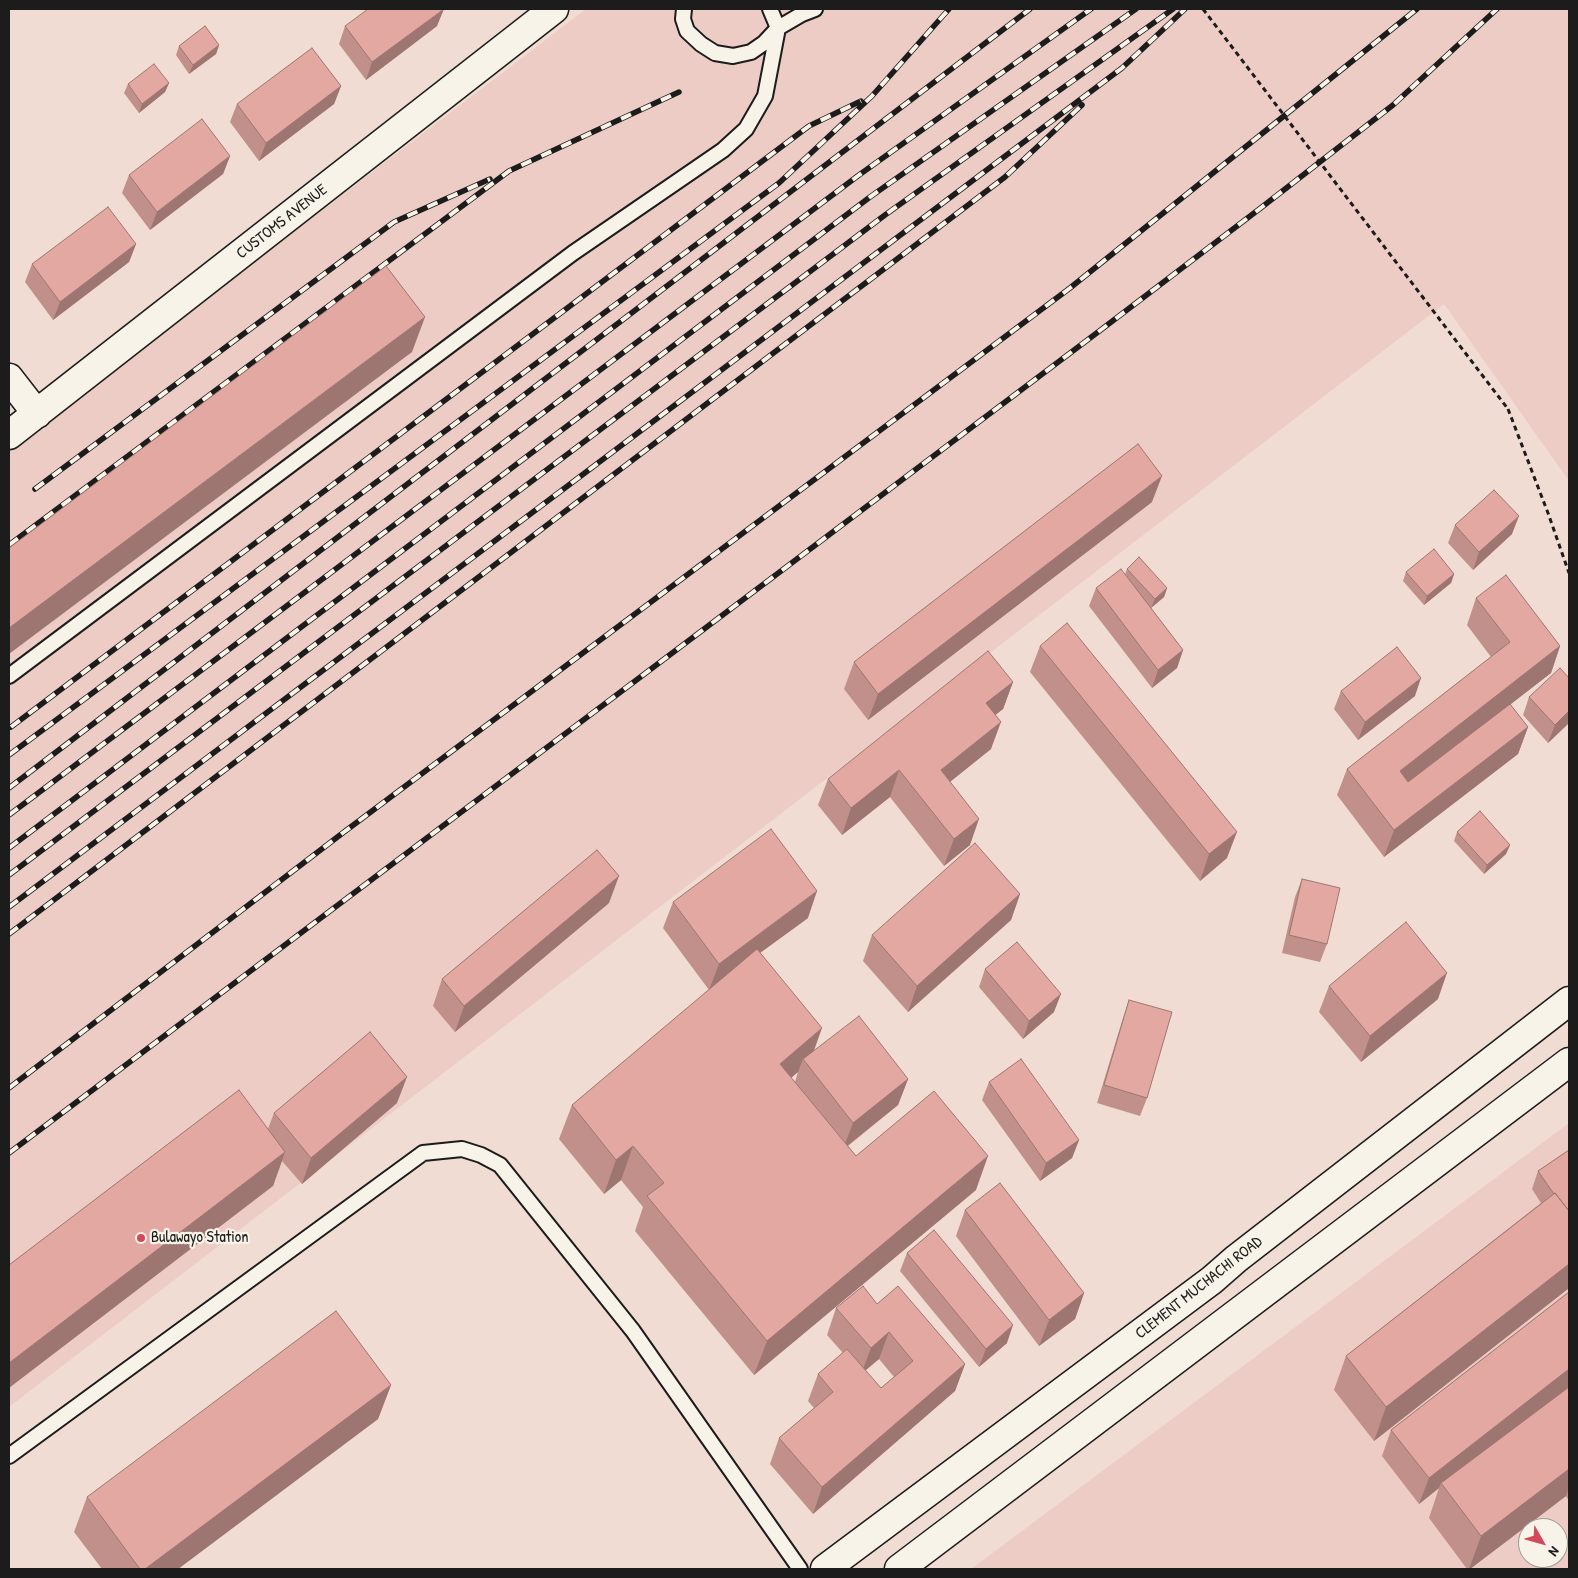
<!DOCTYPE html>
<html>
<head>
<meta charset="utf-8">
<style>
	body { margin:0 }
	#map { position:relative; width:1578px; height:1578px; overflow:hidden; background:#f1dcd3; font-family:"Patrick Hand",sans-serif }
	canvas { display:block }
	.frame { position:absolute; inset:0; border:10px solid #1c1c1c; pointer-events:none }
	.north { position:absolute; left:1518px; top:1518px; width:50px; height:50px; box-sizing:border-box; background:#f7f3e8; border:1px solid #9f9d96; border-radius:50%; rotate:128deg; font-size:14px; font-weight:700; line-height:20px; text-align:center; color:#1c1c1c }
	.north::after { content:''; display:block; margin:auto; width:18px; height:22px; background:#d1495b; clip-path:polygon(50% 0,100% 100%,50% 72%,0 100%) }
</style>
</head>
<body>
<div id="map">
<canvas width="1578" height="1578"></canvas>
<div class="frame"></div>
<div class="north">N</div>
</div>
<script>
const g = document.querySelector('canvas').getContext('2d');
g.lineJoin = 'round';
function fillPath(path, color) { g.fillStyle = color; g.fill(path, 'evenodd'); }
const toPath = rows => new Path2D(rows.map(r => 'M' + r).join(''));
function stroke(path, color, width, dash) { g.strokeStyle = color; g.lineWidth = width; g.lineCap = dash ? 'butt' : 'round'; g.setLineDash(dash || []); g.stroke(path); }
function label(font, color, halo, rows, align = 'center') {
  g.font = font + ' "Patrick Hand",sans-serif'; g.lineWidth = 4.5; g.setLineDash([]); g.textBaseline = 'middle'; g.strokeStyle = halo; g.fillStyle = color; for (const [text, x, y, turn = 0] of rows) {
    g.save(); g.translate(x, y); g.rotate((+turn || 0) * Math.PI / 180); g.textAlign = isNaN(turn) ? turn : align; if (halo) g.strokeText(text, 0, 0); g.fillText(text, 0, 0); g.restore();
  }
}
const built = toPath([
	[586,9,1569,9,1569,481,1444,304,9,1407,9,449],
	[1569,1123,1569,1569,971,1569],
	[1528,1528,1558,1528,1558,1558,1528,1558]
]);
const path = toPath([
	[1508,409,1548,513,1569,573]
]);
const service = toPath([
	[684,9,683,19,687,31,701,44,715,53,733,56,751,52,764,43,778,28,770,9],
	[9,676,573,253,723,150,746,129,765,96,778,28,802,14,815,9],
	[9,1456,423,1153,462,1149,481,1155,500,1165,633,1331,800,1569]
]);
const minor = toPath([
	[9,378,37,414],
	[9,435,554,9]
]);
const secondary = toPath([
	[825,1569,1212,1280,1236,1259,1569,1001],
	[899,1569,1569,1062]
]);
const rail = toPath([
	[35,489,394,222,490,179],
	[9,545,509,171,679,92],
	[11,727,809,126,861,101],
	[9,755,779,183,872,96,949,9],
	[9,788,1030,9],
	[9,815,859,175,1091,9],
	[9,848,870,197,1136,9],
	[9,875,885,215,1173,9],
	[9,907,1122,68,1185,9],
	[9,934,1005,177,1082,105],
	[9,1088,344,832,1070,288,1417,9],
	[9,1153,1102,329,1262,207,1393,105,1497,9]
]);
const pathBridge = toPath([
	[1203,9,1508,409]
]);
const wall = toPath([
	[345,26,437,26,366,80,339,44],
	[219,45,216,54,189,74,176,55,179,46],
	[169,83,165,92,139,113,124,93,128,84],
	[341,86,334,104,259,161,230,122,237,104],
	[230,156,223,174,150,230,122,193,129,175],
	[136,244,129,262,53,320,25,282,32,264],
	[1152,502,868,720,844,689,854,662],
	[1455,525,1512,534,1473,570,1448,543],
	[1127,569,1167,588,1164,597,1151,608,1183,650,1177,668,1152,688,1089,606,1096,588,1125,574],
	[1406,572,1454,574,1451,583,1424,605,1403,581],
	[1476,598,1560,646,1551,673,1510,704,1528,727,1518,754,1384,857,1337,795,1347,769,1491,657,1467,625],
	[1040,646,1227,858,1200,881,1030,672],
	[1013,682,1003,709,995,715,991,749,950,782,970,845,944,866,890,797,842,835,818,805,828,779],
	[1341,691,1415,696,1358,740,1334,709],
	[1529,697,1569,723,1548,743,1523,715],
	[1457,832,1510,845,1506,854,1484,874,1454,841],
	[1302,879,1327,944,1320,962,1282,953,1295,897],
	[1020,894,1011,920,908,1012,863,961,872,935],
	[673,902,808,918,760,953,814,1050,908,1079,898,1105,848,1146,856,1156,976,1190,754,1375,635,1231,643,1207,621,1180,604,1194,559,1139,572,1105,709,990,663,928],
	[798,1072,795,1082,791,1078],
	[609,903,455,1032,433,1006,442,979],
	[985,969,1054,1012,1023,1039,979,987],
	[1329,986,1438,999,1361,1062,1319,1012],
	[1129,1000,1147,1098,1140,1116,1097,1103,1123,1018],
	[989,1082,1079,1140,1072,1158,1040,1181,982,1100],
	[397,1103,302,1184,282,1161,273,1186,268,1129,274,1113],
	[1569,1150,1569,1288,1374,1441,1334,1390,1346,1356,1541,1203,1532,1189,1538,1171],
	[965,1210,1084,1293,1075,1319,1039,1346,956,1236],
	[907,1253,1007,1343,979,1367,900,1271],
	[1569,1292,1569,1501,1566,1496,1470,1569,1467,1569,1429,1518,1439,1488,1419,1504,1382,1456,1391,1430],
	[877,1304,965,1364,955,1391,813,1514,770,1464,779,1438,814,1408,808,1401,818,1374,843,1353,827,1335,836,1308],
	[879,1359,894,1377,881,1388,865,1371],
	[391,1385,378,1419,178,1569,102,1569,74,1532,87,1497]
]);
const shadedWall = toPath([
	[444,9,437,26,366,80,372,62],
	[219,45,216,54,189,74,193,65],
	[169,83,165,92,139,113,142,104],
	[341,86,334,104,259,161,266,143],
	[230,156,223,174,150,230,157,212],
	[136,244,129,262,53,320,60,302],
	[425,317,412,352,9,654,9,628],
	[1162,476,1152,502,868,720,878,694],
	[1519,516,1512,534,1473,570,1479,552],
	[1454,574,1451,583,1424,605,1427,596],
	[1167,588,1164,597,1151,608,1155,599],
	[1560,646,1551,673,1390,798,1400,771],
	[1183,650,1177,668,1152,688,1158,670],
	[1421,678,1415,696,1358,740,1365,722],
	[1013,682,1003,709,976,730,986,703],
	[1569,711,1569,723,1548,743,1555,725],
	[1001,722,991,749,931,797,941,770],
	[1528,727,1518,754,1384,857,1394,830],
	[899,770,890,797,842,835,851,808],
	[979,819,970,845,944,866,954,839],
	[1237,832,1227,858,1200,881,1209,854],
	[1510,845,1506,854,1484,874,1487,865],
	[619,876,609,903,455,1032,464,1006],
	[817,891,808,918,709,990,719,964],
	[1020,894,1011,920,908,1012,917,986],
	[1447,973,1438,999,1361,1062,1370,1036],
	[1061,994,1054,1012,1023,1039,1029,1021],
	[822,1028,810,1062,803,1059,798,1072,767,1098,780,1064],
	[407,1077,397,1103,302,1184,311,1158],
	[908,1079,898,1105,843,1149,853,1123],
	[1079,1140,1072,1158,1040,1181,1046,1163],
	[633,1146,621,1180,604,1194,616,1160],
	[285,1152,273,1186,9,1388,9,1363],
	[988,1156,976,1190,754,1375,767,1341],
	[1569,1264,1569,1288,1374,1441,1386,1407],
	[1084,1293,1075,1319,1039,1346,1049,1320],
	[1013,1325,1007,1343,979,1367,986,1349],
	[889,1332,879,1359,861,1374,871,1348],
	[965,1364,955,1391,813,1514,822,1487],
	[1569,1369,1569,1388,1441,1483,1439,1488,1419,1504,1429,1478],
	[391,1385,378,1419,178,1569,145,1569],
	[1569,1469,1569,1487,1566,1496,1470,1569,1469,1569,1481,1536]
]);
const building = toPath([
	[368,9,444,9,372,62,345,26,368,9],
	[205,26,219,45,193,65,179,46,205,26],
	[312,48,341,86,266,143,237,104,312,48],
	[154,64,169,83,142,104,128,84,154,64],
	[202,119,230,156,157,212,129,175,202,119],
	[108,207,136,244,60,302,32,264,108,207],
	[386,266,425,317,9,628,9,548,386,266],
	[1138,444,1162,476,878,694,854,662,1138,444],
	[1494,490,1519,516,1479,552,1455,525,1494,490],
	[1434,549,1454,574,1427,596,1406,572,1434,549],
	[1139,557,1167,588,1155,599,1127,569,1139,557],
	[1121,569,1183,650,1158,670,1096,588,1121,569],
	[1506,575,1560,646,1400,771,1408,782,1510,704,1528,727,1394,830,1347,769,1510,642,1476,598,1506,575],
	[1067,623,1237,832,1209,854,1040,646,1067,623],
	[1397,647,1421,678,1365,722,1341,691,1397,647],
	[988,651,1013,682,986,703,1001,722,941,770,979,819,954,839,899,770,851,808,828,779,988,651],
	[1560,668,1569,678,1569,711,1555,725,1529,697,1560,668],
	[1480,811,1510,845,1487,865,1457,832,1480,811],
	[771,829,817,891,719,964,673,902,771,829],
	[975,843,1020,894,917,986,872,935,975,843],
	[597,850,619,876,464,1006,442,979,597,850],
	[1302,879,1340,888,1327,944,1289,935,1302,879],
	[1406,922,1447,973,1370,1036,1329,986,1406,922],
	[1017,942,1061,994,1029,1021,985,969,1017,942],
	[757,949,822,1028,780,1064,856,1156,934,1091,988,1156,767,1341,647,1196,664,1183,633,1146,616,1160,572,1105,757,949],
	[1129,1000,1172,1012,1147,1098,1104,1085,1129,1000],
	[859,1016,908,1079,853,1123,803,1059,859,1016],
	[370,1032,407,1077,311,1158,274,1113,370,1032],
	[1021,1059,1079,1140,1046,1163,989,1082,1021,1059],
	[239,1090,285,1152,9,1363,9,1265,239,1090],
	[1569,1150,1569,1211,1555,1193,1554,1194,1538,1171,1569,1150],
	[1000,1183,1084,1293,1049,1320,965,1210,1000,1183],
	[1555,1193,1569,1211,1569,1264,1386,1407,1346,1356,1555,1193],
	[934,1230,1013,1325,986,1349,907,1253,934,1230],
	[863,1286,877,1304,898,1286,965,1364,822,1487,779,1438,833,1392,818,1374,847,1349,881,1388,913,1361,889,1332,871,1348,836,1308,863,1286],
	[1569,1292,1569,1369,1429,1478,1391,1430,1569,1292],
	[336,1311,391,1385,145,1569,140,1569,87,1497,336,1311],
	[1569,1387,1569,1469,1481,1536,1441,1483,1569,1387]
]);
const markers = [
	[141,1238,5,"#d1495b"]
];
const streetNames = [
	["CUSTOMS AVENUE",282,222,-38],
	["CLEMENT MUCHACHI ROAD",1199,1288,-38]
];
const poiNames = [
	["Bulawayo Station",151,1238]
];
fillPath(built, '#ecccc4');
stroke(service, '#1c1c1c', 18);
stroke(minor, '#1c1c1c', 31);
stroke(secondary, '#1c1c1c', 31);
stroke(path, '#1c1c1c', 3, [5, 4]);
stroke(service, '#f7f3e8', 14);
stroke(minor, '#f7f3e8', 28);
stroke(secondary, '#f7f3e8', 28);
stroke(rail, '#1c1c1c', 5.5);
stroke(rail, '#f7f3e8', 4, [11]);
stroke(pathBridge, '#1c1c1c', 3, [5, 4]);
fillPath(wall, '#c2908a');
fillPath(shadedWall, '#9e7671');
fillPath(building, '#e2a8a1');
stroke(building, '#9e7671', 1);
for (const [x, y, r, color] of markers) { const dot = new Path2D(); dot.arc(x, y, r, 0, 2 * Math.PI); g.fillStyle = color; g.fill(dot); stroke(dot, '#f7f3e8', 2); }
label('16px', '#1c1c1c', '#f7f3e8', streetNames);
label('16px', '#1c1c1c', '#f7f3e8', poiNames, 'left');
</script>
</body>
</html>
